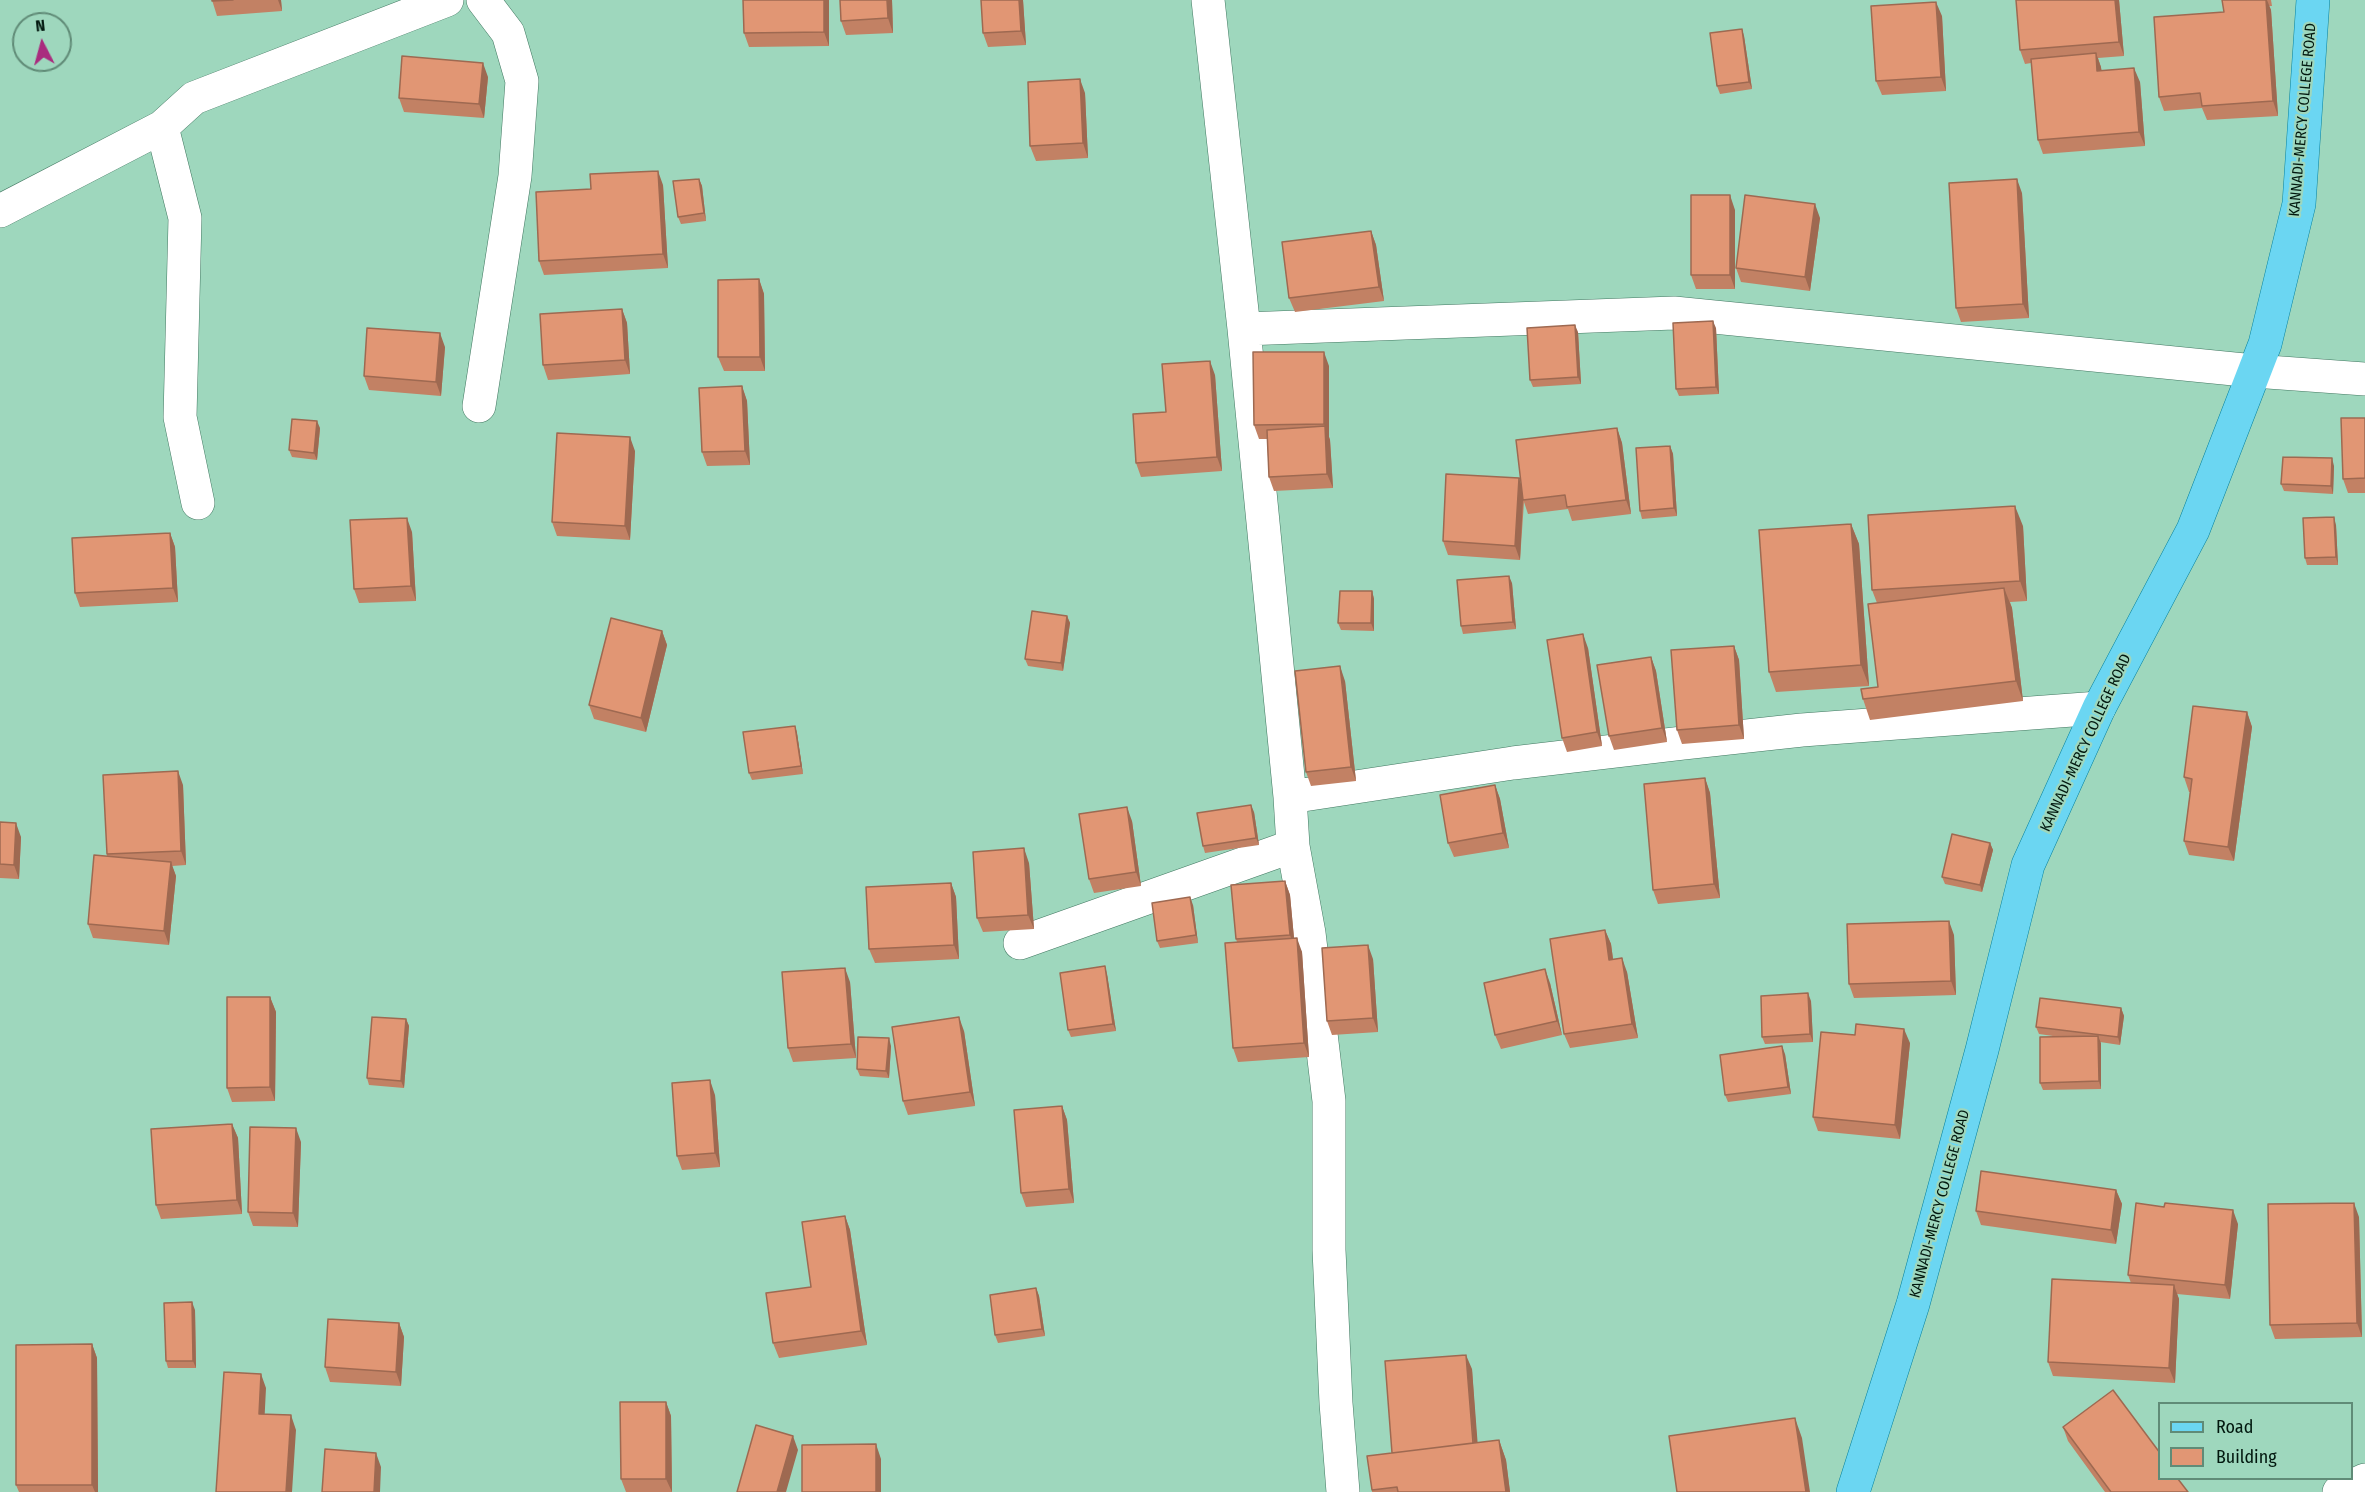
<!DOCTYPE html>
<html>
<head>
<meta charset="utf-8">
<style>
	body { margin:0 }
	#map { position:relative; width:2365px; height:1492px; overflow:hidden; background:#9ed7bd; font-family:"Fira Sans Condensed",sans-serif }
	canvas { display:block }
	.legend { position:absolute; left:2158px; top:1402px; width:195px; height:78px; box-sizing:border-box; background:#9ed7bd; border:2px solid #608b77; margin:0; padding:8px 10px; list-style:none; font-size:18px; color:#02180f }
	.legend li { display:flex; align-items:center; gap:12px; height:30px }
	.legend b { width:30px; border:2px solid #608b77 }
	.north { position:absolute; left:12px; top:12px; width:60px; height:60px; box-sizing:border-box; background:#9ed7bd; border:2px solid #608b77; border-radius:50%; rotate:354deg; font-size:16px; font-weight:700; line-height:24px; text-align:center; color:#02180f }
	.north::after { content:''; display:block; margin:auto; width:21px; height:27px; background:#a92c7e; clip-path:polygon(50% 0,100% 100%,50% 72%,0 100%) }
</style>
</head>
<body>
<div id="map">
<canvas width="2365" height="1492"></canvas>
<ul class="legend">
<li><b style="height:8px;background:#6bd6f2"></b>Road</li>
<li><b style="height:16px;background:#e19674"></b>Building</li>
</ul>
<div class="north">N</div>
</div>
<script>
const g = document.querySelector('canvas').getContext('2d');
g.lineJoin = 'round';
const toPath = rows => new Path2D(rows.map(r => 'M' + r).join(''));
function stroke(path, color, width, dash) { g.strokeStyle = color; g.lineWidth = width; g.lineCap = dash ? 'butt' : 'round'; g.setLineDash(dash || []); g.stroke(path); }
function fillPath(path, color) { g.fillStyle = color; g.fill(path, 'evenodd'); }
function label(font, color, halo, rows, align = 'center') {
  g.font = font + ' "Fira Sans Condensed",sans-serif'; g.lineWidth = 4.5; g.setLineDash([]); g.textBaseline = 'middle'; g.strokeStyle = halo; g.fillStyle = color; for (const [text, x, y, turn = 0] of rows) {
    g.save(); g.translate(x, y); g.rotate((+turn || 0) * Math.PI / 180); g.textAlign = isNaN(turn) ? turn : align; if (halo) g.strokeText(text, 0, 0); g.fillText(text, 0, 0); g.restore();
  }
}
const minor = toPath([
	[1208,0,1244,329,1290,797],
	[162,127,185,218,180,417,198,503],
	[0,211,162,127,194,98,447,0],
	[1244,329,1674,313,2254,371,2365,379],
	[479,406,515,176,522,81,508,33,483,0],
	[1020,943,1293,846],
	[1343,1492,1336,1403,1329,1250,1329,1101,1309,933,1293,846,1290,797,1513,763,1683,743,1802,730,2099,708],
	[2339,1492,2365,1480]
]);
const major = toPath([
	[1853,1492,1913,1304,1982,1050,2028,865,2099,708,2193,530,2265,344,2299,204,2313,0]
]);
const wall = toPath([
	[212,0,281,0,282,11,217,16],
	[743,0,829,0,829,46,749,47,744,33],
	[892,0,893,33,846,35,841,21],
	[1023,0,1026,45,988,47,983,33],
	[2119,0,2124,56,2098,58,2102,71,2140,82,2145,146,2043,154,2038,140,2031,63,2025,64,2020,50],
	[2222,0,2271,0,2272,6,2269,6,2271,10,2278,116,2207,120,2202,108,2164,111,2159,97,2224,12],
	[1942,16,1946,91,1882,95,1876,81],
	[1744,36,1752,89,1720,94,1717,86],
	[488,77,484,118,404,112,399,98],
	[1085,93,1088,158,1036,161,1030,146],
	[699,179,702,186,706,221,681,224,678,217],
	[663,185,668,268,544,275,539,261,591,189],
	[2022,193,2029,318,1961,322,1956,308],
	[1735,210,1735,289,1696,289,1691,275],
	[1820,218,1810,291,1741,282,1736,268],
	[1371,231,1376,245,1384,301,1295,312,1289,298],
	[759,279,764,294,765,371,724,371,718,357],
	[622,309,627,323,630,374,548,380,543,365],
	[1716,328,1719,394,1679,396,1676,389],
	[1578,332,1581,384,1533,387,1530,380],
	[445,347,441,396,369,390,364,376],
	[1329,366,1329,437,1330,440,1333,488,1274,491,1269,477,1267,439,1259,439,1254,425],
	[1215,375,1222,471,1141,477,1136,463,1166,412],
	[742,386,747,401,750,465,707,466,702,452],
	[2365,418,2365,493,2348,493,2343,479],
	[320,428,317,460,292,457,289,450],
	[1617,428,1622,443,1631,514,1572,521,1568,509,1528,514,1524,502,1520,560,1448,555,1443,541,1521,484],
	[1670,446,1673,454,1677,516,1642,519,1640,511],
	[635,451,630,540,557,536,552,522],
	[2334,466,2333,494,2284,491,2281,484],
	[1851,524,1859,544,1869,686,1776,692,1769,672],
	[2336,525,2338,565,2307,565,2305,558],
	[2023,526,2027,601,2010,602,2012,608,2023,701,1870,720,1863,699,1878,687,1877,603,1872,590],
	[412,532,416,601,359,603,354,589],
	[170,533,175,547,178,602,80,607,75,593],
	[1512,583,1516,629,1463,634,1461,626],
	[1372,591,1374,599,1374,631,1341,630,1338,623],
	[1067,616,1070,623,1063,671,1028,666,1025,659],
	[662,631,667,645,646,732,594,719,589,705],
	[1734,646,1739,660,1744,739,1682,744,1677,730],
	[1588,648,1602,746,1567,752,1562,738],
	[1651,657,1656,671,1667,742,1614,750,1609,736],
	[1345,681,1356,781,1311,786,1306,772],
	[2247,712,2252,727,2234,861,2189,855,2184,841,2190,792,2189,792,2184,777],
	[795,726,797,733,803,774,752,780,749,773],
	[1705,778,1710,793,1720,898,1658,904,1653,890],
	[183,785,186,865,172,866,176,876,169,945,93,938,88,924,107,856,107,854],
	[1495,785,1500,799,1509,848,1454,857,1448,843],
	[1254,812,1259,845,1205,853,1203,846],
	[1132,821,1141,886,1094,893,1089,879],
	[0,822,21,837,19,879,0,878],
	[1990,843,1993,850,1982,892,1945,884,1942,877],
	[1029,863,1034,929,983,932,977,918],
	[1285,881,1290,895,1294,938,1302,952,1309,1057,1238,1062,1233,1048,1237,942,1236,939],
	[951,883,956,897,959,959,875,963,869,949],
	[1193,905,1198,943,1160,948,1157,941],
	[1605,930,1611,944,1613,959,1627,972,1638,1038,1570,1048,1564,1034],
	[1954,935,1956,995,1854,998,1849,984],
	[1373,959,1378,1032,1332,1035,1327,1021],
	[1107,974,1116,1031,1071,1037,1068,1030],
	[850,982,856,1058,793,1062,788,1048],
	[1550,983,1562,1035,1501,1049,1495,1035],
	[270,997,276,1012,275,1101,232,1102,227,1088],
	[1811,1001,1813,1042,1765,1044,1762,1037],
	[2121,1008,2124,1016,2120,1045,2100,1042,2101,1089,2043,1090,2040,1083,2060,1037,2039,1034,2036,1027],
	[406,1019,409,1026,404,1088,369,1085,367,1078],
	[964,1031,975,1106,908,1115,903,1101],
	[1910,1043,1900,1139,1818,1131,1813,1117],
	[891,1046,889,1078,860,1076,857,1069],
	[1785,1054,1791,1094,1728,1102,1725,1095],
	[715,1095,720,1167,682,1170,677,1156],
	[1062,1106,1067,1120,1074,1203,1026,1207,1021,1193],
	[232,1124,238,1138,242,1214,161,1219,156,1205],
	[301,1142,298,1227,253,1226,248,1212],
	[2116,1190,2122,1204,2116,1244,1981,1225,1976,1211],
	[845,1216,850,1230,867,1345,779,1358,773,1343,811,1287],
	[2359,1217,2362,1337,2275,1339,2270,1325],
	[2238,1224,2230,1299,2177,1294,2179,1299,2175,1383,2053,1376,2048,1362,2131,1283,2128,1275],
	[1036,1288,1039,1296,1045,1336,998,1343,995,1335],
	[195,1310,196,1368,168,1368,166,1361],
	[399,1323,404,1337,401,1386,330,1382,325,1367],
	[92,1344,97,1358,98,1492,19,1492,16,1485],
	[1472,1369,1477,1443,1499,1440,1506,1460,1510,1492,1372,1492,1372,1490,1392,1453],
	[666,1402,671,1416,672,1492,626,1492,621,1479],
	[2063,1427,2188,1492,2105,1492,2068,1441]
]);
const shadedWall = toPath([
	[278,0,281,0,282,11],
	[824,0,829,0,829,46,824,32],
	[887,0,892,0,893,33,888,18],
	[1019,0,1023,0,1026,45,1021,31],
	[2115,0,2119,0,2124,56,2119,42],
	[2266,0,2267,0,2271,10,2278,116,2273,101],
	[1936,2,1942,16,1946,91,1941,77],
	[1742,29,1744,36,1752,89,1749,82],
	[2096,53,2101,67,2102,85,2097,71],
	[483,63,488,77,484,118,479,104],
	[2134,68,2140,82,2145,146,2139,132],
	[1080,79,1085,93,1088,158,1083,143],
	[658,171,663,185,668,268,663,254],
	[699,179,702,186,706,221,704,213],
	[2017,179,2022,193,2029,318,2023,304],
	[1730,195,1735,210,1735,289,1730,275],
	[1815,204,1820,218,1810,291,1805,277],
	[1371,231,1376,245,1384,301,1379,287],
	[759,279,764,294,765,371,760,357],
	[622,309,627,323,630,374,625,360],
	[1713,321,1716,328,1719,394,1716,387],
	[1575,325,1578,332,1581,384,1578,377],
	[440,333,445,347,441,396,436,382],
	[1324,352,1329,366,1329,437,1330,440,1333,488,1327,474,1325,427,1324,424],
	[1210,361,1215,375,1222,471,1217,457],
	[742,386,747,401,750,465,745,451],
	[317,421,320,428,317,460,314,453],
	[1617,428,1622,443,1631,514,1626,500],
	[630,437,635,451,630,540,625,526],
	[1670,446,1673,454,1677,516,1674,508],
	[2332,458,2334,466,2333,494,2331,486],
	[1519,478,1524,492,1523,500,1520,560,1515,546],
	[2015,506,2023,526,2027,601,2020,581],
	[2334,517,2336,525,2338,565,2336,557],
	[407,518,412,532,416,601,411,586],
	[1851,524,1859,544,1869,686,1861,665],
	[170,533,175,547,178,602,173,588],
	[1509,576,1512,583,1516,629,1513,622],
	[2004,588,2012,608,2023,701,2016,681],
	[1372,591,1374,599,1374,631,1371,623],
	[1067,616,1070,623,1063,671,1061,663],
	[662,631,667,645,646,732,641,718],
	[1583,634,1588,648,1602,746,1597,732],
	[1734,646,1739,660,1744,739,1739,725],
	[1651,657,1656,671,1667,742,1662,728],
	[1340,666,1345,681,1356,781,1351,767],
	[2247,712,2252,727,2234,861,2228,847],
	[795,726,797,733,803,774,801,766],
	[178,771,183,785,186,865,181,851],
	[1705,778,1710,793,1720,898,1714,884],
	[1495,785,1500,799,1509,848,1503,833],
	[1251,805,1254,812,1259,845,1256,838],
	[1127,807,1132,821,1141,886,1136,872],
	[16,823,21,837,19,879,14,865],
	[1990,843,1993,850,1982,892,1980,885],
	[1024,848,1029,863,1034,929,1028,915],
	[171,862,176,876,169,945,164,931],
	[1285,881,1290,895,1295,949,1290,935],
	[951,883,956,897,959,959,954,945],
	[1190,897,1193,905,1198,943,1196,935],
	[1949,921,1954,935,1956,995,1951,981],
	[1605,930,1611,944,1615,974,1609,960],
	[1297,938,1302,952,1309,1057,1304,1043],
	[1368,945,1373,959,1378,1032,1373,1018],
	[1622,958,1627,972,1638,1038,1632,1024],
	[1105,966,1107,974,1116,1031,1113,1024],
	[845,968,850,982,856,1058,851,1044],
	[1545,969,1550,983,1562,1035,1557,1021],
	[1808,993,1811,1001,1813,1042,1810,1034],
	[270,997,276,1012,275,1101,270,1087],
	[2121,1008,2124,1016,2120,1045,2118,1037],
	[959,1017,964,1031,975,1106,970,1092],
	[406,1019,409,1026,404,1088,401,1081],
	[1904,1029,1910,1043,1900,1139,1895,1125],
	[2098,1036,2101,1043,2101,1089,2099,1081],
	[889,1038,891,1046,889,1078,886,1071],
	[1782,1046,1785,1054,1791,1094,1788,1087],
	[710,1080,715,1095,720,1167,715,1153],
	[1062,1106,1067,1120,1074,1203,1069,1189],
	[232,1124,238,1138,242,1214,237,1200],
	[296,1128,301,1142,298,1227,293,1213],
	[2116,1190,2122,1204,2116,1244,2111,1230],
	[2354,1203,2359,1217,2362,1337,2357,1323],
	[2233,1210,2238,1224,2230,1299,2225,1285],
	[845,1216,850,1230,867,1345,861,1331],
	[2174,1285,2179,1299,2175,1383,2169,1368],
	[1036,1288,1039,1296,1045,1336,1042,1329],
	[192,1302,195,1310,196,1368,193,1361],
	[399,1323,404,1337,401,1386,396,1372],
	[92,1344,97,1358,98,1492,95,1492,92,1485],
	[1466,1355,1472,1369,1479,1461,1474,1447],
	[261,1374,266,1388,264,1428,259,1414],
	[666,1402,671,1416,672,1492,666,1479],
	[291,1415,296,1430,292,1492,286,1492],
	[1795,1418,1802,1438,1810,1492,1806,1492],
	[793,1436,798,1450,786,1492,777,1492],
	[1499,1440,1506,1460,1510,1492,1506,1492],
	[876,1444,881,1459,881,1492,876,1492],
	[376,1453,381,1467,380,1492,374,1492]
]);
const building = toPath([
	[212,0,233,0,212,1,212,0],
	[743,0,824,0,824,32,744,33,743,0],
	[840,0,887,0,888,18,841,21,840,0],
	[981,0,1019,0,1021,31,983,33,981,0],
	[2016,0,2115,0,2119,42,2020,50,2016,0],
	[2222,0,2266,0,2273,101,2202,106,2200,93,2159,97,2154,17,2224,12,2222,0],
	[1936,2,1941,77,1876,81,1871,6,1936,2],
	[1742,29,1749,82,1717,86,1710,33,1742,29],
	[2096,53,2097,71,2134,68,2139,132,2038,140,2031,59,2096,53],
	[402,56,483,63,479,104,399,98,402,56],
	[1080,79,1083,143,1030,146,1028,82,1080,79],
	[658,171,663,254,539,261,536,192,591,189,590,174,658,171],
	[699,179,704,213,678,217,673,181,699,179],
	[2017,179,2023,304,1956,308,1949,183,2017,179],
	[1691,195,1730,195,1730,275,1691,275,1691,195],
	[1745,195,1815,204,1805,277,1736,268,1745,195],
	[1371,231,1379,287,1289,298,1282,242,1371,231],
	[759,279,760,357,718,357,718,280,759,279],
	[622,309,625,360,543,365,540,314,622,309],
	[1713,321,1716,387,1676,389,1673,323,1713,321],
	[1575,325,1578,377,1530,380,1527,328,1575,325],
	[367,328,440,333,436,382,364,376,367,328],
	[1253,352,1324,352,1324,424,1254,425,1253,352],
	[1210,361,1217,457,1136,463,1133,414,1166,412,1162,364,1210,361],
	[742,386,745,451,702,452,699,388,742,386],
	[2341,418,2365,418,2365,478,2343,479,2341,418],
	[292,419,317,421,314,453,289,450,292,419],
	[1325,426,1327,474,1269,477,1267,430,1325,426],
	[1617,428,1626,500,1567,507,1565,495,1523,500,1516,440,1617,428],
	[557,433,630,437,625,526,552,522,557,433],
	[1670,446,1674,508,1640,511,1636,448,1670,446],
	[2283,457,2332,458,2331,486,2281,484,2283,457],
	[1446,474,1519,478,1515,546,1443,541,1446,474],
	[2015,506,2020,581,1872,590,1868,515,2015,506],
	[2334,517,2336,557,2305,558,2303,518,2334,517],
	[407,518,411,586,354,589,350,520,407,518],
	[1851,524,1861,665,1769,672,1759,530,1851,524],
	[170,533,173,588,75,593,72,538,170,533],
	[1509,576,1513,622,1461,626,1457,580,1509,576],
	[2004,588,2016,681,1863,699,1861,689,1878,687,1868,604,2004,588],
	[1340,591,1372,591,1371,623,1338,623,1340,591],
	[1032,611,1067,616,1061,663,1025,659,1032,611],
	[611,618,662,631,641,718,589,705,611,618],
	[1583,634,1597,732,1562,738,1547,640,1583,634],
	[1734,646,1739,725,1677,730,1671,650,1734,646],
	[1651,657,1662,728,1609,736,1597,665,1651,657],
	[1340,666,1351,767,1306,772,1295,671,1340,666],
	[2193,706,2247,712,2228,847,2184,841,2192,779,2184,777,2193,706],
	[795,726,801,766,749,773,743,732,795,726],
	[178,771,181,851,107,854,103,775,178,771],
	[1705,778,1714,884,1653,890,1644,784,1705,778],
	[1495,785,1503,833,1448,843,1440,795,1495,785],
	[1251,805,1256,838,1203,846,1197,813,1251,805],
	[1127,807,1136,872,1089,879,1079,814,1127,807],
	[0,822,16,823,14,865,0,864,0,822],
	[1952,834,1990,843,1980,885,1942,877,1952,834],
	[1024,848,1028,915,977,918,973,852,1024,848],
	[94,855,171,862,164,931,88,924,94,855],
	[1285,881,1290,935,1236,939,1231,885,1285,881],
	[951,883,954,945,869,949,866,887,951,883],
	[1190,897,1196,935,1157,941,1152,903,1190,897],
	[1949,921,1951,981,1849,984,1847,924,1949,921],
	[1605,930,1609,960,1622,958,1632,1024,1564,1034,1550,939,1605,930],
	[1297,938,1304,1043,1233,1048,1225,943,1297,938],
	[1368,945,1373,1018,1327,1021,1322,948,1368,945],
	[1105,966,1113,1024,1068,1030,1060,973,1105,966],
	[845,968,851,1044,788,1048,782,972,845,968],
	[1545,969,1557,1021,1495,1035,1484,983,1545,969],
	[1808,993,1810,1034,1762,1037,1761,996,1808,993],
	[227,997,270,997,270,1087,227,1088,227,997],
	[2040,998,2121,1008,2118,1037,2036,1027,2040,998],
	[372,1017,406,1019,401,1081,367,1078,372,1017],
	[959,1017,970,1092,903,1101,892,1027,959,1017],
	[1856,1024,1904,1029,1895,1125,1813,1117,1821,1032,1855,1035,1856,1024],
	[2098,1036,2099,1081,2040,1083,2040,1037,2098,1036],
	[858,1037,889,1038,886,1071,857,1069,858,1037],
	[1782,1046,1788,1087,1725,1095,1720,1055,1782,1046],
	[710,1080,715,1153,677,1156,672,1083,710,1080],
	[1062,1106,1069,1189,1021,1193,1014,1110,1062,1106],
	[232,1124,237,1200,156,1205,151,1129,232,1124],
	[250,1127,296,1128,293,1213,248,1212,250,1127],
	[1981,1171,2116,1190,2111,1230,1976,1211,1981,1171],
	[2136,1203,2164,1207,2165,1203,2233,1210,2225,1285,2128,1275,2136,1203],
	[2354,1203,2357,1323,2270,1325,2268,1204,2354,1203],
	[845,1216,861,1331,773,1343,766,1293,811,1287,802,1222,845,1216],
	[2052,1279,2174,1285,2169,1368,2048,1362,2052,1279],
	[1036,1288,1042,1329,995,1335,990,1295,1036,1288],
	[192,1302,193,1361,166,1361,164,1303,192,1302],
	[328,1319,399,1323,396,1372,325,1367,328,1319],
	[92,1344,92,1485,16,1485,16,1345,92,1344],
	[1466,1355,1473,1443,1392,1453,1385,1361,1466,1355],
	[224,1372,261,1374,259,1414,291,1415,286,1492,216,1492,224,1372],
	[2113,1390,2160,1453,2160,1479,2178,1479,2188,1492,2111,1492,2063,1427,2113,1390],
	[620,1402,666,1402,666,1479,621,1479,620,1402],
	[1795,1418,1806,1492,1677,1492,1669,1436,1795,1418],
	[756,1425,793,1436,777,1492,737,1492,756,1425],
	[1499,1440,1506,1492,1398,1492,1397,1487,1372,1490,1367,1456,1499,1440],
	[876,1444,876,1492,802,1492,802,1445,876,1444],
	[325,1449,376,1453,374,1492,322,1492,325,1449]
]);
const streetNames = [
	["KANNADI-MERCY COLLEGE ROAD",2303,120,-85],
	["KANNADI-MERCY COLLEGE ROAD",2086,743,-65],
	["KANNADI-MERCY COLLEGE ROAD",1940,1204,-75]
];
stroke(minor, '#417861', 34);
stroke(major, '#07819d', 34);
stroke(minor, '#fff', 33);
stroke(major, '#6bd6f2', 33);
fillPath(wall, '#c28164');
fillPath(shadedWall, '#9e6951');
fillPath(building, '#e19674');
stroke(building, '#9e6951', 1.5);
label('15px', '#02180f', '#9ed7bd', streetNames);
</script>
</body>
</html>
